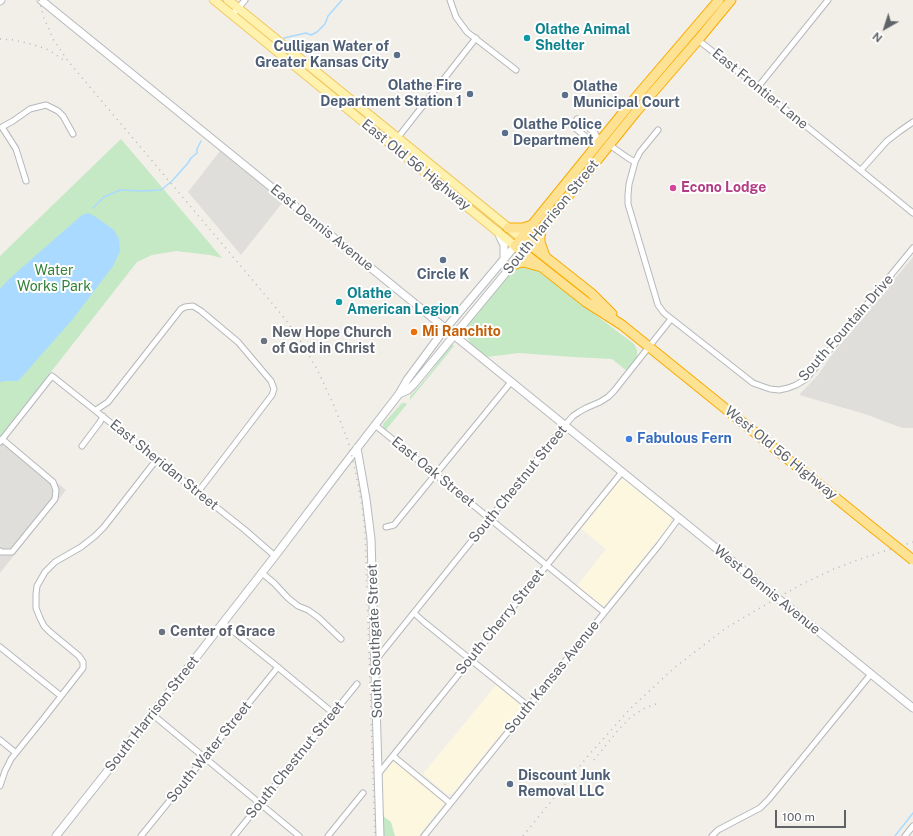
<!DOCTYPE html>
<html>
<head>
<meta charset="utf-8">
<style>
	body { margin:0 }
	#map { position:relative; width:913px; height:836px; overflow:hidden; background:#f1efe8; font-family:"Public Sans",sans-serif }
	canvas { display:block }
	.north { position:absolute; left:865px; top:8px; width:40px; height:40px; -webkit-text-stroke:3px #fff; paint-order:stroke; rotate:219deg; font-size:11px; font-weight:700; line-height:16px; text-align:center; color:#5f6368 }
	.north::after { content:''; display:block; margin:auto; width:14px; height:18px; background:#5f6368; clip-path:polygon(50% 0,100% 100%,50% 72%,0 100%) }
	.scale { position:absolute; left:775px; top:810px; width:71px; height:18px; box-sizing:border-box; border:2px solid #5f6368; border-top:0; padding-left:5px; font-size:12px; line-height:14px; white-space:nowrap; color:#5f6368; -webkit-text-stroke:3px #fff; paint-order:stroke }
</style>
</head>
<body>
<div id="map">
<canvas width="913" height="836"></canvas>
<div class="north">N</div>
<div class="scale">100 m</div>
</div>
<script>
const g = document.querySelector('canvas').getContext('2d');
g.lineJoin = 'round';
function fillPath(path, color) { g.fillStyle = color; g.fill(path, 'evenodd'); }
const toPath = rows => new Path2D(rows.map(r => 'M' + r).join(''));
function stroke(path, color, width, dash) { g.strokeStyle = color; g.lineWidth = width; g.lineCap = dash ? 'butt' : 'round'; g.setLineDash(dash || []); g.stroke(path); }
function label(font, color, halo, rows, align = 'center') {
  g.font = font + ' "Public Sans",sans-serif'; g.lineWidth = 4; g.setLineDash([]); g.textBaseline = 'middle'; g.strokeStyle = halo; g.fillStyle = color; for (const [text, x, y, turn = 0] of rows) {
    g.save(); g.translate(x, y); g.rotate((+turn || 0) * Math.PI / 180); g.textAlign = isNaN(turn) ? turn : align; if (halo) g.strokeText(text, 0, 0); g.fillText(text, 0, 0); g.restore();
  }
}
const commercial = toPath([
	[622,479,624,479,669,515,671,517,671,524,605,605,602,606,577,586,606,549,580,528,619,481],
	[496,685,519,704,521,706,521,709,454,792,451,794,447,794,423,774],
	[393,761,397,761,444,801,444,804,418,836,395,836,391,822,383,816,381,776,382,774]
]);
const industrial = toPath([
	[220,151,283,202,241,255,188,192],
	[913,257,913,428,902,428,865,414,799,395,818,375,831,356],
	[0,440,8,443,66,490,0,573]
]);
const green = toPath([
	[121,139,222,258,210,255,176,251,152,255,137,262,0,437,0,256],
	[531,266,634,344,637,350,637,356,634,362,627,371,612,359,573,357,519,353,486,357,470,343,467,336,468,322,511,267],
	[452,344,454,346,410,400,410,396,415,391,426,378],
	[402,403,405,403,407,404,385,431,383,427,383,424],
	[383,816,391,822,395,836,383,836]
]);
const water = toPath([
	[88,213,96,217,114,230,119,239,120,251,113,266,72,320,18,381,5,381,0,382,0,289,9,279,82,215]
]);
const stream = toPath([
	[284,38,306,33,311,35,317,32,325,24,328,16,342,0],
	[93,208,104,197,120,190,142,191,161,190,172,181,188,163,191,158,197,153,197,149,201,141],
	[895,836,913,813]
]);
const street = toPath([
	[450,0,456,17,467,32,516,70],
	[232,15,245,0],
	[698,40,758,87,913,213],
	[758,87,828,0],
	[577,119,595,133,599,142],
	[571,125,589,139,600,142],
	[2,127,13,121,30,109,46,105,58,111,63,116,73,134],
	[2,127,16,149,26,181],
	[658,130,640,152,635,162,629,184,628,195,628,204,658,305,664,313,753,383,770,389,779,390,788,388,796,385,806,379,913,248],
	[608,144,628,158,635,162],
	[392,145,476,38],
	[861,170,887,141,900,131,913,122],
	[96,410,108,402,181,309,185,307,193,306,201,311,238,342,271,381,274,389,272,395,198,492],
	[375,425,604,612],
	[0,442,52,376,245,530,275,556],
	[82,446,100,422,103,416],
	[386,527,394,525,511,382],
	[0,551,1,552,12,552,55,499,56,490,53,482,2,439],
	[262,573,274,583,288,598,298,606,308,610,319,618,341,639],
	[414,613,424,622,528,706],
	[223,623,274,664,333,713],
	[0,647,61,696],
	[375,661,565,425,573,416,579,412,586,408,600,402,608,397,614,391,671,319],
	[152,714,299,836],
	[0,740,16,753],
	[393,756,450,803],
	[379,773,622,472],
	[0,786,5,771,11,759,44,718,83,668,83,662,79,656,50,632,44,626,40,618,36,608,36,594,37,586,45,572,55,562,81,547,95,536,104,527,157,459],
	[141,836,278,667],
	[234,836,357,684],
	[328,836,363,793],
	[424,836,659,545,679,518],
	[712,836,718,830,760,808,769,799,871,674],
	[905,836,913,826]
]);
const secondary = toPath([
	[41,0,913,708],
	[0,1,1,0],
	[498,232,501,239,504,245,504,258],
	[399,394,408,390,414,384,523,252],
	[357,448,366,499,371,539,380,836],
	[56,836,109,769,275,556,341,469,399,394,407,380,441,334,515,246]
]);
const primary = toPath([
	[214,0,515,246],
	[228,0,521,238]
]);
const highway = toPath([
	[719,0,631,103,515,246,586,302,622,325,873,528],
	[508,228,523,228,532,225],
	[542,228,540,236,540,242,545,256],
	[524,240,591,293,612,314],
	[523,252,635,113,698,40,731,0],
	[511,266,518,263,524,262,538,266]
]);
const rail = toPath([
	[39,0,44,18,48,27,53,39,68,61,282,315,296,334,307,352,318,371,335,408,348,441,355,469,362,506,365,532,375,836],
	[0,39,14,40,31,44,49,50,65,61],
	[594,760,619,729,631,717,643,709,656,704],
	[523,836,588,756,630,709,674,668,726,628,777,598,804,583,834,569,860,559,913,542]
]);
const highwayBridge = toPath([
	[873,528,913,560]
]);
const markers = [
	[527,38,4,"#0f9aa8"],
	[397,55,4,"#5c6f8a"],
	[470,94,4,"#5c6f8a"],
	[565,95,4,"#5c6f8a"],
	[505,133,4,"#5c6f8a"],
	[673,188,4,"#d1479c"],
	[443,260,4,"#5c6f8a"],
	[339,302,4,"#0f9aa8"],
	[414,332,4,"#e8710a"],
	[264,341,4,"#6b7280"],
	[629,439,4,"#3f7fe0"],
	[162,632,4,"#6b7280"],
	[510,784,4,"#5c6f8a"]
];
const cultureNames = [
	["Olathe Animal",535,30],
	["Shelter",535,46],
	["Olathe",347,294],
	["American Legion",347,310]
];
const serviceNames = [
	["Culligan Water of",389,47,"right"],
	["Greater Kansas City",389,63,"right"],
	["Olathe Fire",462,86,"right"],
	["Department Station 1",462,102,"right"],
	["Olathe",573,87],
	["Municipal Court",573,103],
	["Olathe Police",513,125],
	["Department",513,141],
	["Circle K",443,275,"center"],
	["Discount Junk",518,776],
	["Removal LLC",518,792]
];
const streetNames = [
	["East Frontier Lane",760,89,39],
	["East Old 56 Highway",416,165,39],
	["South Harrison Street",551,217,-51],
	["East Dennis Avenue",322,228,39],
	["South Fountain Drive",846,328,-49],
	["West Old 56 Highway",781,453,39],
	["East Sheridan Street",164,465,39],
	["East Oak Street",433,472,39],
	["South Chestnut Street",518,484,-51],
	["West Dennis Avenue",767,590,39],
	["South Cherry Street",500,622,-51],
	["South Southgate Street",375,641,-92],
	["South Kansas Avenue",552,677,-51],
	["South Harrison Street",152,714,-52],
	["South Water Street",209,752,-51],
	["South Chestnut Street",295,760,-51]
];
const hotelNames = [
	["Econo Lodge",681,188]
];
const parkNames = [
	["Water",54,271],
	["Works Park",54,287]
];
const foodNames = [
	["Mi Ranchito",422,332]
];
const worshipNames = [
	["New Hope Church",272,333],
	["of God in Christ",272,349],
	["Center of Grace",170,632]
];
const shopNames = [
	["Fabulous Fern",637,439]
];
fillPath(commercial, '#fef7e0');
fillPath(industrial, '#e0deda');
fillPath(green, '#c5e8c5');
fillPath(water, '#aadaff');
stroke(stream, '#aadaff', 1.5);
stroke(street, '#b5b8bc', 7);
stroke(secondary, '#b6babf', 9);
stroke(primary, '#f2c960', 10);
stroke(highway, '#f9ab00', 11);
stroke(street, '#fff', 5);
stroke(secondary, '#fff', 7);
stroke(primary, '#fff2af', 8);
stroke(highway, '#fde293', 9);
stroke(rail, '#b6b7b8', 1.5, [1, 5]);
stroke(highwayBridge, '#f9ab00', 11, []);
stroke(highwayBridge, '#fde293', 9);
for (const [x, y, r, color] of markers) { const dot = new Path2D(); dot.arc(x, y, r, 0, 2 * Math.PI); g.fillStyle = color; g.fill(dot); stroke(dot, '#fff', 1.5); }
label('bold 14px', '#0d838f', '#fff', cultureNames, 'left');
label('bold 14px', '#4e5e75', '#fff', serviceNames, 'left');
label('14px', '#5f6368', '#fff', streetNames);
label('bold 14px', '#b23c85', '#fff', hotelNames, 'left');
label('14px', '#348238', '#fff', parkNames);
label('bold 14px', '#c56008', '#fff', foodNames, 'left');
label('bold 14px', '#5b616d', '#fff', worshipNames, 'left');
label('bold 14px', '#366cbe', '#fff', shopNames, 'left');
</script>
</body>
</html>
